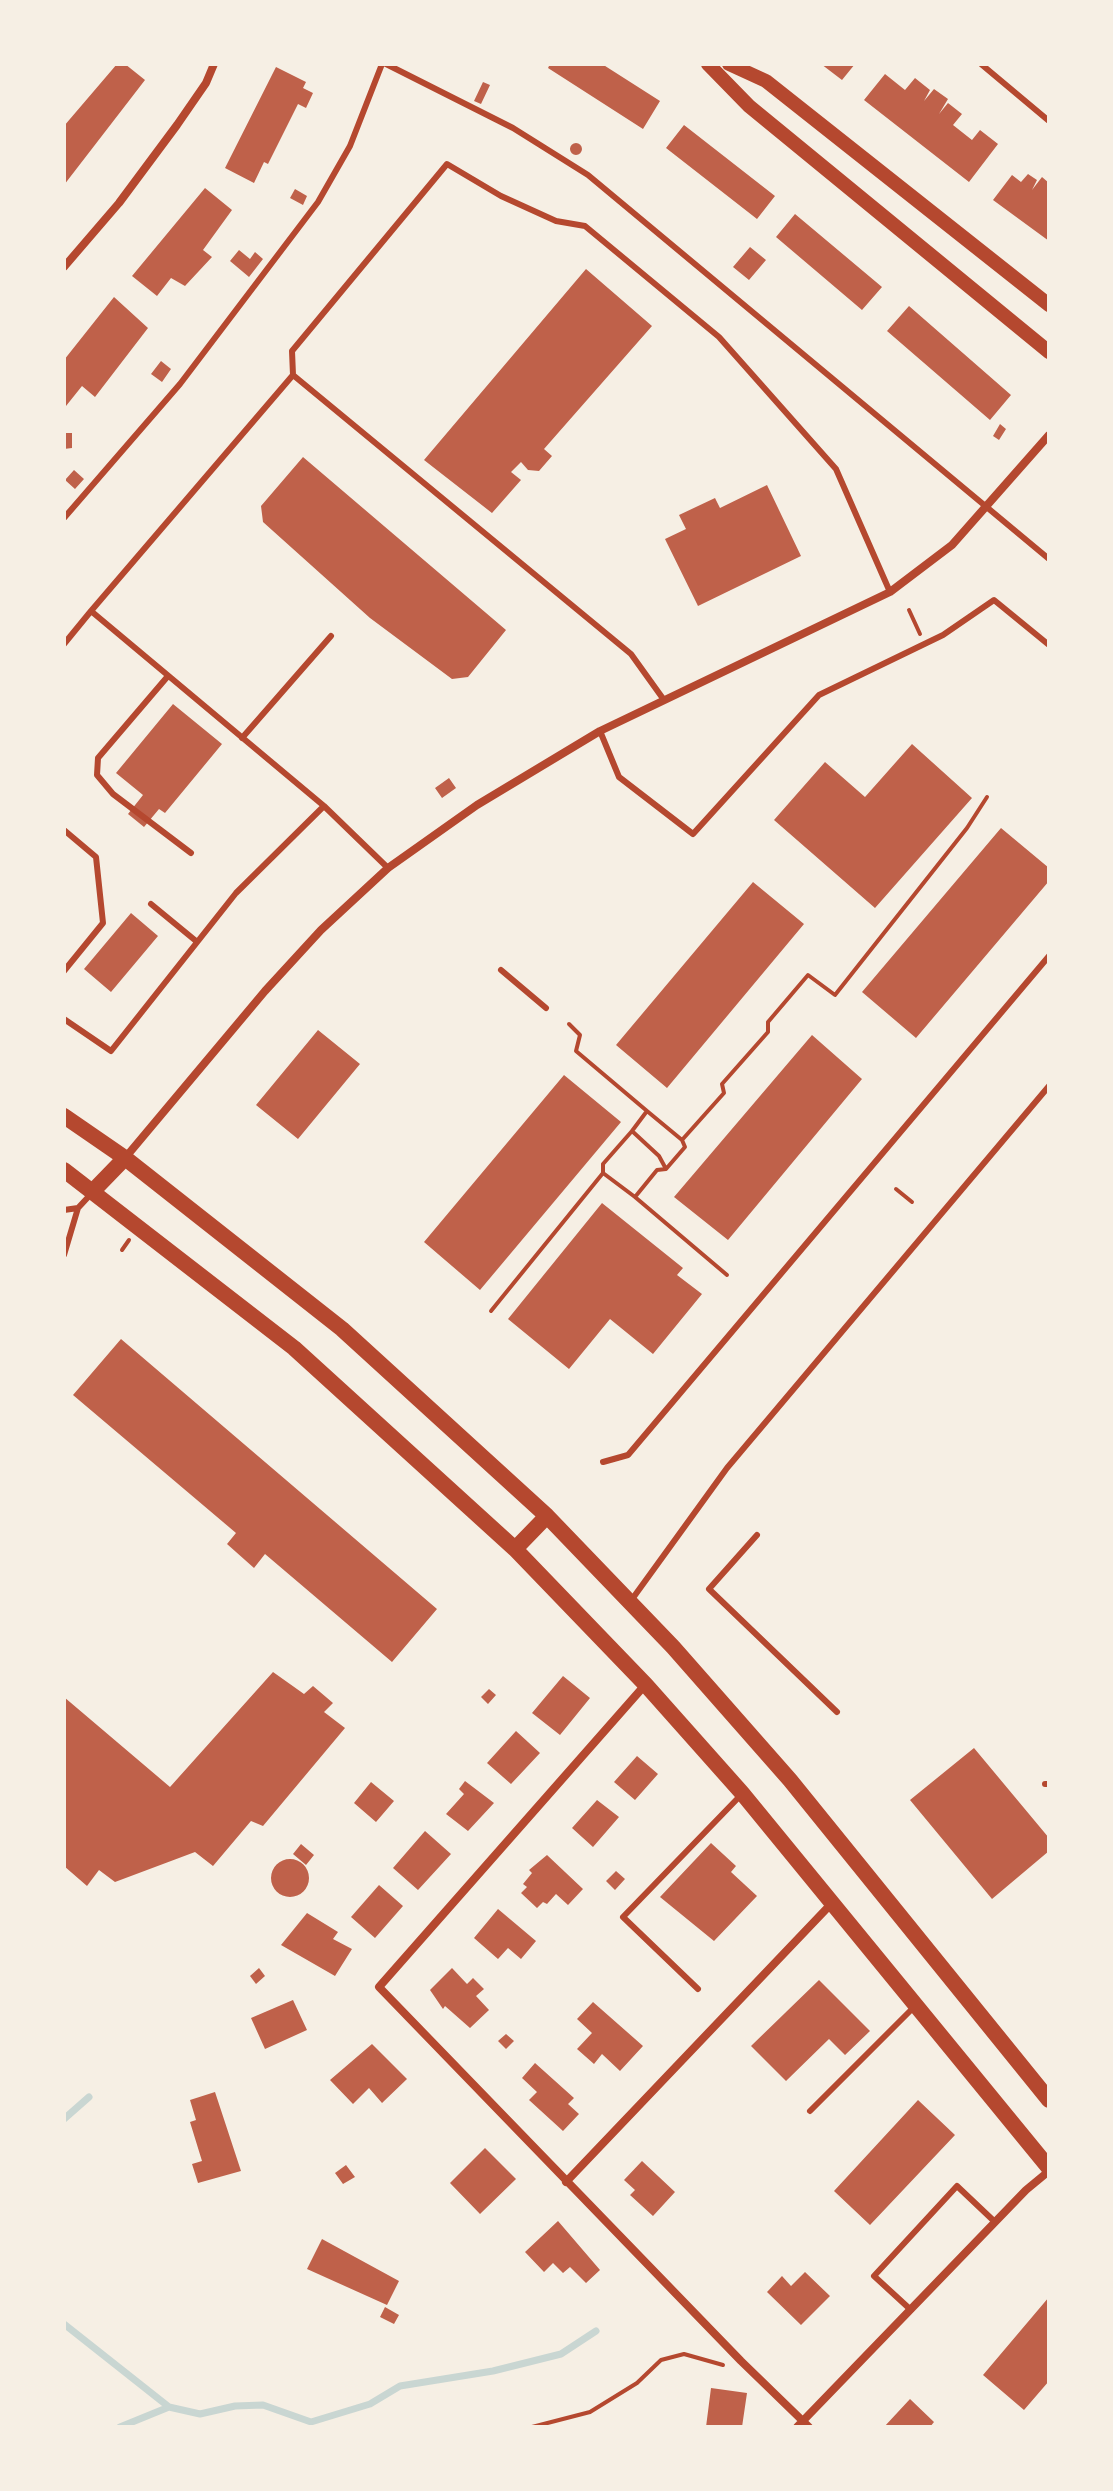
<!DOCTYPE html>
<html>
<head>
<meta charset="utf-8">
<style>
	body { margin:0 }
	#map { position:relative; width:1113px; height:2491px; overflow:hidden; background:#f6efe4; font-family:Manrope,sans-serif }
	canvas { display:block }
	.frame { position:absolute; inset:0; border:66px solid #f6efe4; pointer-events:none }
</style>
</head>
<body>
<div id="map">
<canvas width="1113" height="2491"></canvas>
<div class="frame"></div>
</div>
<script>
const g = document.querySelector('canvas').getContext('2d');
g.lineJoin = 'round';
const toPath = rows => new Path2D(rows.map(r => 'M' + r).join(''));
function stroke(path, color, width, dash) { g.strokeStyle = color; g.lineWidth = width; g.lineCap = dash ? 'butt' : 'round'; g.setLineDash(dash || []); g.stroke(path); }
function fillPath(path, color) { g.fillStyle = color; g.fill(path, 'evenodd'); }
const stream = toPath([
	[64,2119,89,2097],
	[64,2324,169,2407],
	[120,2427,169,2407,200,2414,235,2406,263,2405,311,2422,370,2404,400,2386,493,2371,561,2354,596,2331]
]);
const building = toPath([
	[117,64,125,64,145,80,64,185,64,126],
	[550,64,602,64,660,101,643,129,548,68],
	[821,64,855,64,842,80],
	[276,67,306,82,303,88,313,93,306,108,298,104,268,164,264,162,254,183,225,168],
	[885,74,905,90,915,78,930,90,924,101,934,89,948,99,939,114,948,103,962,114,953,125,972,140,980,130,998,144,969,182,864,100],
	[483,82,490,85,481,104,474,101],
	[684,125,775,196,757,219,666,148],
	'570 149a6 6 0 1 1 12 0a6 6 0 1 1-12 0Z',
	[1028,174,1037,180,1032,190,1042,177,1049,183,1049,241,993,200,1012,175,1021,182],
	[205,188,232,210,203,250,212,257,185,286,171,278,157,296,132,276],
	[295,189,307,196,303,205,290,198],
	[795,214,882,287,862,310,776,237],
	[750,247,766,260,749,280,733,267],
	[239,250,250,259,255,252,263,259,249,277,230,261],
	[586,269,652,326,544,449,552,456,539,471,528,470,521,462,511,472,521,480,492,513,424,460],
	[114,297,148,328,95,397,82,386,66,406,64,360],
	[909,306,1011,395,990,420,887,331],
	[161,361,171,369,162,382,151,374],
	[1000,424,1006,429,999,440,993,436],
	[64,433,72,433,72,448,64,449],
	[303,457,506,630,468,677,452,679,370,618,263,522,261,506],
	[74,470,84,479,75,489,65,480],
	[767,485,801,556,698,606,665,539,686,529,679,515,715,498,720,508],
	[173,704,222,744,165,813,159,809,144,827,128,814,143,795,116,773],
	[912,744,972,798,875,908,774,820,825,762,865,797],
	[449,778,456,788,442,798,435,788],
	[1001,828,1049,868,1049,881,916,1038,862,992],
	[753,882,804,924,667,1088,616,1045],
	[131,913,158,936,111,992,84,969],
	[318,1030,360,1064,298,1139,256,1105],
	[812,1035,862,1079,728,1240,674,1197],
	[564,1075,621,1122,480,1290,424,1242],
	[602,1203,683,1268,677,1275,702,1294,653,1354,610,1319,569,1369,508,1319],
	[121,1339,437,1609,392,1662,265,1554,254,1568,227,1544,236,1533,73,1395],
	[273,1672,304,1694,313,1686,333,1703,324,1712,345,1728,263,1826,251,1821,213,1866,195,1852,115,1882,99,1870,87,1886,64,1866,64,1697,170,1787],
	[563,1676,590,1698,560,1735,532,1713],
	[489,1689,496,1695,488,1704,481,1697],
	[516,1731,540,1753,511,1784,487,1763],
	[974,1748,1049,1838,1049,1851,992,1899,910,1800],
	[637,1756,658,1774,635,1800,614,1782],
	[465,1781,494,1803,468,1831,446,1814,464,1794,459,1789],
	[371,1782,394,1801,376,1822,354,1803],
	[597,1800,619,1817,593,1847,572,1828],
	[425,1831,451,1854,418,1890,393,1868],
	[711,1843,736,1866,731,1872,757,1896,714,1941,660,1897],
	[301,1844,314,1855,306,1865,293,1854],
	[547,1855,583,1889,568,1905,556,1894,547,1904,543,1902,537,1908,521,1893,527,1887,523,1884,532,1873,529,1870],
	'271 1878a19 19 0 1 1 38 0a19 19 0 1 1-38 0Z',
	[616,1871,625,1879,615,1890,606,1881],
	[379,1885,403,1906,375,1938,351,1917],
	[498,1909,536,1941,521,1959,508,1948,498,1959,474,1938],
	[307,1913,338,1932,333,1939,352,1949,335,1976,281,1945],
	[259,1968,265,1976,256,1984,250,1976],
	[452,1968,467,1984,473,1978,484,1989,476,1996,489,2010,470,2028,445,2006,443,2009,430,1990],
	[819,1980,870,2031,845,2055,829,2039,786,2081,751,2046],
	[293,2000,307,2030,265,2049,251,2018],
	[593,2002,643,2046,620,2071,602,2054,594,2064,577,2049,592,2033,577,2019],
	[506,2034,514,2041,506,2049,498,2041],
	[372,2044,407,2079,382,2103,369,2088,353,2104,330,2080],
	[535,2063,574,2098,568,2104,579,2114,563,2131,529,2100,537,2092,522,2078],
	[215,2092,241,2171,198,2183,192,2164,202,2161,190,2122,196,2120,190,2100],
	[918,2100,955,2135,870,2225,834,2191],
	[485,2148,516,2179,480,2214,450,2183],
	[642,2161,675,2192,653,2216,630,2195,635,2190,624,2180],
	[346,2165,355,2177,343,2184,335,2173],
	[558,2221,600,2270,586,2283,570,2267,563,2273,553,2263,544,2272,525,2252],
	[322,2239,399,2281,387,2305,307,2269],
	[805,2272,830,2296,801,2325,767,2292,782,2276,791,2286],
	[1049,2297,1049,2381,1024,2410,983,2375],
	[385,2307,399,2315,394,2324,380,2317],
	[711,2388,747,2393,742,2427,706,2427],
	[910,2399,934,2422,930,2427,884,2427]
]);
const path = toPath([
	[909,610,920,634],
	[569,1024,580,1035,576,1051,647,1111],
	[632,1131,647,1111,682,1140],
	[603,1173,603,1164,632,1131,659,1156,666,1169],
	[896,1189,912,1202],
	[635,1197,727,1275],
	[122,1250,129,1240],
	[491,1311,603,1173,635,1197,657,1170,666,1169,685,1147,682,1140,724,1093,722,1084,768,1032,768,1022,808,975,835,995,967,828,987,797],
	[532,2427,590,2412,637,2383,661,2360,684,2354,723,2365]
]);
const service = toPath([
	[386,64,513,128,588,175,1049,559],
	[981,64,1049,121],
	[64,518,180,384,318,202,350,146,382,64],
	[91,611,293,375],
	[64,644,91,611,324,806,388,868],
	[168,676,98,758,97,775,113,794,191,853],
	[664,700,631,654,293,375,292,351,447,164,501,196,556,221,585,226,719,337,836,469,890,592],
	[600,731,619,777,693,834,819,695,943,635,994,600,1049,645],
	[242,738,331,636],
	[64,830,96,857,103,923,64,971],
	[151,904,196,941],
	[501,970,546,1008],
	[64,1019,111,1051,236,893,324,806],
	[64,1210,78,1208],
	[64,1255,78,1208,91,1194],
	[603,1462,628,1455,1049,956],
	[757,1535,709,1589,837,1712],
	[630,1602,727,1468,1049,1086],
	[1045,1784,1049,1784],
	[698,1989,623,1917,740,1796],
	[810,2111,914,2007],
	[911,2310,874,2276,957,2186,995,2222]
]);
const minor = toPath([
	[64,267,119,203,177,125,206,83,214,64],
	[125,1158,265,991,321,930,388,868,477,805,600,731,890,592,952,545,1049,435],
	[645,1685,379,1987,741,2361,809,2427],
	[566,2182,832,1903],
	[797,2427,1026,2190,1049,2171]
]);
const tertiary = toPath([
	[708,64,749,106,1049,352],
	[729,64,766,81,1049,305]
]);
const secondary = toPath([
	[64,1116,125,1158,342,1329,547,1516,673,1647,790,1780,1049,2100],
	[64,1170,294,1348,515,1549,646,1685,742,1793,1049,2168],
	[93,1191,125,1158],
	[515,1549,547,1516]
]);
stroke(stream, '#c9d6d2', 7);
fillPath(building, '#bf614a');
stroke(path, '#b5482f', 4);
stroke(service, '#b5482f', 6);
stroke(minor, '#b5482f', 8);
stroke(tertiary, '#b5482f', 14);
stroke(secondary, '#b5482f', 16);
</script>
</body>
</html>
